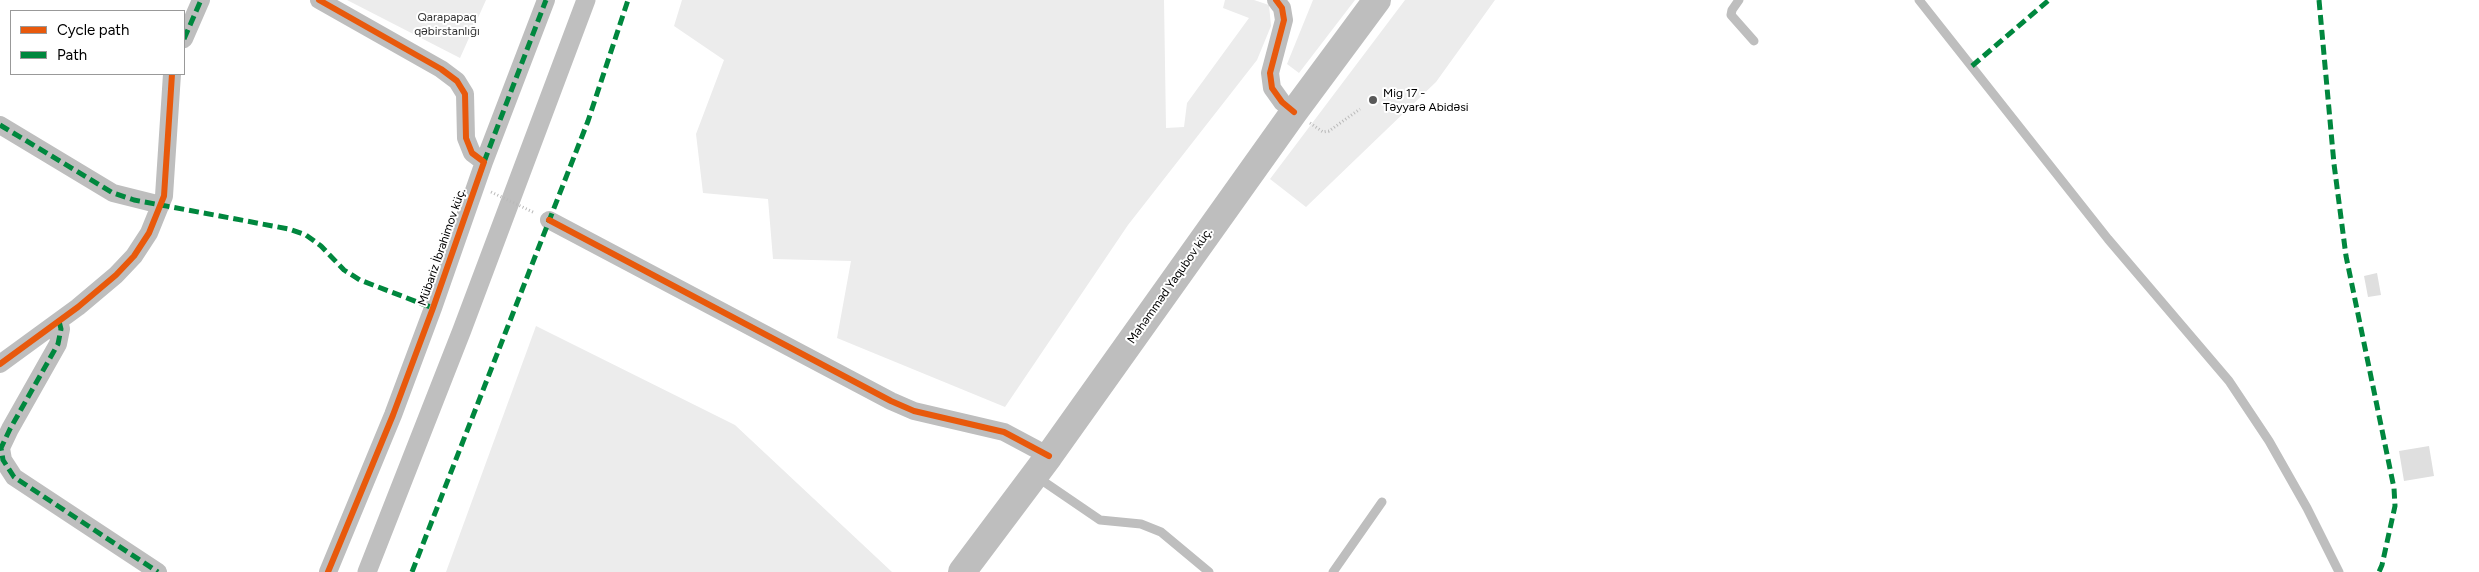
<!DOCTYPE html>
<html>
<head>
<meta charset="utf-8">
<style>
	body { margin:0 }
	#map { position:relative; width:2479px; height:572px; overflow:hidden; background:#fff; font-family:Figtree,sans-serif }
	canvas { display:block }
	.legend { position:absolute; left:10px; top:10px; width:175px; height:65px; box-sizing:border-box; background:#fff; border:1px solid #999; margin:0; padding:6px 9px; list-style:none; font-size:15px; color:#000 }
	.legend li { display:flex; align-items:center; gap:10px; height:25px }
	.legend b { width:25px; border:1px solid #999 }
</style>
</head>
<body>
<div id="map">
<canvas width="2479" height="572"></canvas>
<ul class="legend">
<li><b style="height:6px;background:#e8590c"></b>Cycle path</li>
<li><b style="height:6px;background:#00873e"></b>Path</li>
</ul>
</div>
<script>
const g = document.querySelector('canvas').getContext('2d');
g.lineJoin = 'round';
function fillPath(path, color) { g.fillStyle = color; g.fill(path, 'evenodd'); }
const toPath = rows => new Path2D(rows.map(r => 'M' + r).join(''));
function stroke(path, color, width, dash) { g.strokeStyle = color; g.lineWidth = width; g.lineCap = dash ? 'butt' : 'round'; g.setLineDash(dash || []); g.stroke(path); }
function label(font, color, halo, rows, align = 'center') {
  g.font = font + ' Figtree,sans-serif'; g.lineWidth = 4; g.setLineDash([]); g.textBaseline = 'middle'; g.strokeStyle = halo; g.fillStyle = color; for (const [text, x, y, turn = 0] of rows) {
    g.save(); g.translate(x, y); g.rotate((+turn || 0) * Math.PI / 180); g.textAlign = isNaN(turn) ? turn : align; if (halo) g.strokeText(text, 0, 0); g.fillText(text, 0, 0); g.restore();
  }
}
const green = toPath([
	[347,0,486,0,460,58],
	[682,0,1164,0,1166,128,1184,127,1187,103,1249,18,1223,8,1225,0,1254,0,1269,5,1271,26,1257,60,1128,225,1005,407,837,338,851,261,773,259,768,199,703,193,696,134,724,60,674,26],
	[1313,0,1355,0,1299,73,1287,64],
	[1405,0,1495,0,1436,82,1306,207,1270,179],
	[536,326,735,425,892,572,446,572]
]);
const canal = toPath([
	[367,572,462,330,586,0]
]);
const building = toPath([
	[2377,273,2381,295,2368,297,2364,276],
	[2429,446,2434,476,2404,481,2399,451]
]);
const path = toPath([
	[1310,123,1323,132,1329,131,1360,109],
	[491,192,535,213]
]);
const lane = toPath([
	[1739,0,1732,10,1731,15,1754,41],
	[1919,0,2108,239,2229,381,2269,441,2307,508,2339,572],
	[1037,477,1100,520,1141,524,1161,532,1209,572],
	[1333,572,1382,502]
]);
const street = toPath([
	[319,0,441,69,457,81,465,94,466,138,472,153,484,162,433,308,393,415,328,572],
	[1276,0,1282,8,1284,20,1270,73,1272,88,1282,102,1294,112],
	[184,39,201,0],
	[0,125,113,193,161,205],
	[484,162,546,0],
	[549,220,891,401,914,411,1004,432,1049,456],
	[59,321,61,329,58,344,10,429,1,448,3,460,14,477,158,572],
	[0,364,78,307,116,275,134,256,149,233,164,196,172,74]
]);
const primary = toPath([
	[962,572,1049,456,1294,112,1377,0]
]);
const quiet = toPath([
	[2319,0,2334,164,2346,256,2394,488,2395,506,2382,565,2379,572],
	[184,39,201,0],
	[1972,66,2049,0],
	[0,125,113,193,134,200,289,229,306,235,321,246,344,270,360,280,433,308],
	[484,162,546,0],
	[59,321,61,329,58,344,10,429,1,448,3,460,14,477,158,572],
	[412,572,588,121,628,0]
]);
const cycleway = toPath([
	[319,0,441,69,457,81,465,94,466,138,472,153,484,162,433,308,393,415,328,572],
	[1276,0,1282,8,1284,20,1270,73,1272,88,1282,102,1294,112],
	[549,220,891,401,914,411,1004,432,1049,456],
	[0,364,78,307,116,275,134,256,149,233,164,196,172,74]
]);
const markers = [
	[1373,100,5,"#595959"]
];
const parkNames = [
	["Qarapapaq",447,17],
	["qəbirstanlığı",447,31]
];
const poiNames = [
	["Mig 17 -",1383,93],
	["Təyyarə Abidəsi",1383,107]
];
const streetNames = [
	["Mübariz İbrahimov küç.",442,247,-71],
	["Məhəmməd Yaqubov küç.",1170,286,-55]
];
fillPath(green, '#ececec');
stroke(canal, '#bfbfbf', 19);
fillPath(building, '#dfdfdf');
stroke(path, '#b9b9b9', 3, [1, 2.5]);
stroke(lane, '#bebebe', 9);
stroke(street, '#bebebe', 18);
stroke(primary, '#bebebe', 28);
stroke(quiet, '#00873e', 5, [10, 5]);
stroke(cycleway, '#e8590c', 6);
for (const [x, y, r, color] of markers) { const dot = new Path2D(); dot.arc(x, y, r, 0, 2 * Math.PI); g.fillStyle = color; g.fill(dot); stroke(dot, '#fff', 2); }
label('12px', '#333', '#fff', parkNames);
label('12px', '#000', '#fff', poiNames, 'left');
label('12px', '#000', '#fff', streetNames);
</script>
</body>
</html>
